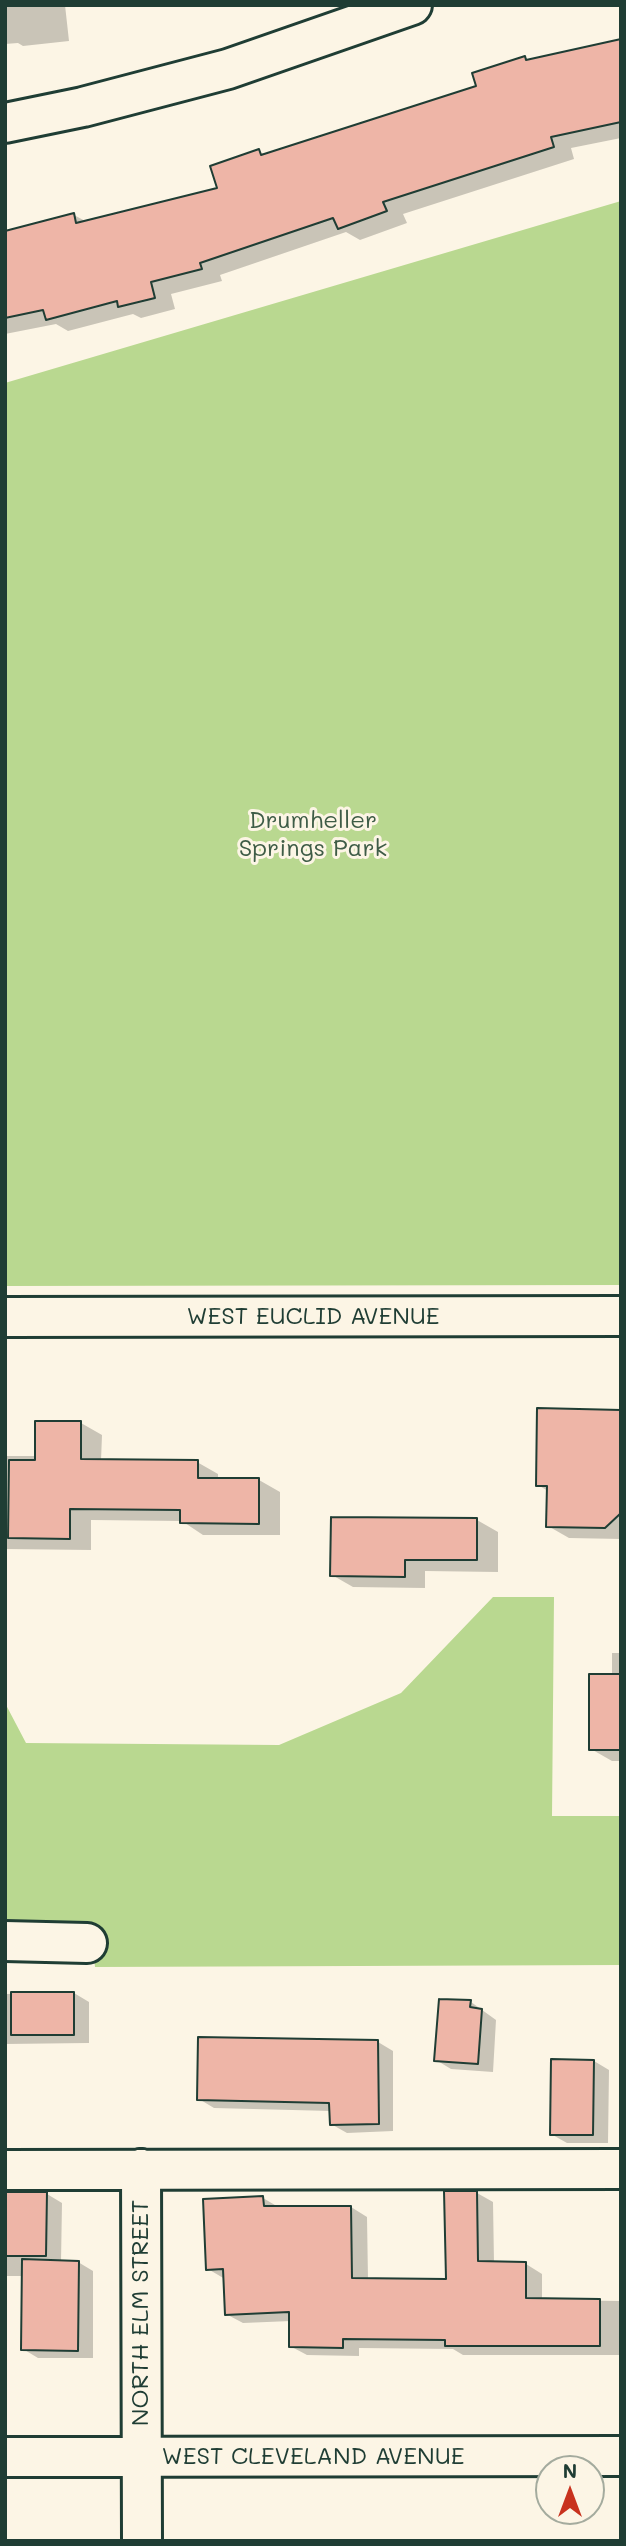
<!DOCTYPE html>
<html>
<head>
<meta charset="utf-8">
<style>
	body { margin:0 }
	#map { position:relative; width:626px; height:2546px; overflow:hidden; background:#fcf5e5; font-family:Mali,sans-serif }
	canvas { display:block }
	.frame { position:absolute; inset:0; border:7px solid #1f3d34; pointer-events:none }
	.north { position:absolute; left:535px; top:2455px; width:70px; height:70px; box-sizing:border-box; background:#fcf5e5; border:2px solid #a4ab9e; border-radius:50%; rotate:0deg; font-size:19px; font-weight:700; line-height:28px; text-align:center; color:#1f3d34 }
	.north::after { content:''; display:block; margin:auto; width:24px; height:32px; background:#c8321e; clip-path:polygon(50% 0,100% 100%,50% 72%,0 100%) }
</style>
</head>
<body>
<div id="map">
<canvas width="626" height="2546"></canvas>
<div class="frame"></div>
<div class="north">N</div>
</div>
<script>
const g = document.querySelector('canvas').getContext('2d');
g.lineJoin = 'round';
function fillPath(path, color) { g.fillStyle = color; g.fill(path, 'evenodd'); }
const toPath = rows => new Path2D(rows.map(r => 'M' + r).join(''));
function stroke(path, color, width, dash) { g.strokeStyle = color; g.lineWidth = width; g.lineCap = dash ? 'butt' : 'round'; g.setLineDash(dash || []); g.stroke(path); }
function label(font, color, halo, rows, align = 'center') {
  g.font = font + ' Mali,sans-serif'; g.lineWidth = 6; g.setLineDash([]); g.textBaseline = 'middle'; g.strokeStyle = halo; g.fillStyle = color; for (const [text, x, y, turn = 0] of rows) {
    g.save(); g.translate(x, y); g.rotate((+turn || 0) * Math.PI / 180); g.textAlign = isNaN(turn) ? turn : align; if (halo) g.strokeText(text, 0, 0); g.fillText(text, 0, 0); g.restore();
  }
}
const green = toPath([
	[621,201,621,1285,5,1286,5,383],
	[493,1597,554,1597,552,1816,621,1816,621,1965,95,1967,91,1926,5,1926,5,1703,26,1743,279,1745,401,1693]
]);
const shadow = toPath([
	[5,5,65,5,69,41,23,46,18,43,5,44],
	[621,41,621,138,571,148,574,159,403,214,407,223,360,240,346,232,220,275,222,281,171,294,175,309,141,318,133,314,68,331,56,324,5,334,5,243,74,215,87,222,220,189,259,151,265,155,478,87,525,58,529,61],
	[621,1412,621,1539,569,1538,548,1526,548,1491,538,1485],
	[81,1423,102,1435,101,1461,197,1462,218,1474,218,1480,259,1480,280,1492,280,1535,203,1535,182,1521,91,1520,91,1550,5,1549,5,1456,37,1456],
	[477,1520,498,1532,498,1572,425,1571,425,1588,353,1587,332,1575],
	[612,1653,621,1653,621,1772,619,1761,612,1761,591,1749,612,1675],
	[74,1993,89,2002,89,2043,5,2044,5,1994],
	[471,2002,496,2020,493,2072,451,2069,436,2060],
	[378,2042,393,2051,393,2131,347,2133,331,2124,331,2111,214,2108,199,2099],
	[553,2061,594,2061,609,2070,608,2143,567,2143,551,2134],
	[477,2193,493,2202,494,2263,526,2264,542,2274,542,2300,621,2301,621,2355,463,2355,453,2349,359,2348,359,2356,307,2355,290,2346,291,2321,243,2323,226,2314,225,2279,208,2269,263,2198,280,2208,351,2207,367,2217,368,2280,447,2281],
	[5,2194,47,2194,62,2203,61,2262,78,2262,93,2271,93,2358,38,2358,23,2349,24,2276,5,2276]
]);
const building = toPath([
	[621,39,621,122,551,137,554,147,383,202,387,211,338,229,333,218,200,263,202,269,151,282,155,298,118,307,117,301,46,320,43,310,5,318,5,231,74,213,76,223,217,188,210,166,259,149,261,155,476,86,472,73,525,56,526,60,621,39],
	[537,1408,621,1410,621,1513,605,1528,546,1527,547,1486,536,1486,537,1408],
	[35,1421,81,1421,81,1459,198,1460,198,1478,259,1478,259,1524,180,1523,180,1510,70,1509,70,1539,8,1538,9,1460,35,1460,35,1421],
	[331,1517,477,1518,477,1560,405,1560,405,1577,330,1576,331,1517],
	[589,1674,621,1674,621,1750,589,1750,589,1674],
	[11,1992,74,1992,74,2035,11,2035,11,1992],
	[439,1999,471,2000,470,2007,482,2009,478,2064,434,2061,439,1999],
	[198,2037,378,2040,379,2124,330,2125,329,2103,197,2100,198,2037],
	[551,2059,594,2060,593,2135,550,2135,551,2059],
	[444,2191,477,2191,478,2261,526,2262,526,2298,600,2299,600,2346,445,2346,445,2340,343,2339,343,2348,289,2347,289,2312,225,2315,223,2269,206,2270,203,2199,263,2196,264,2206,351,2206,352,2278,446,2279,444,2191],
	[5,2192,47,2192,46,2256,5,2256,5,2192],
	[22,2259,79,2261,78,2351,21,2350,22,2259]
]);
const minor = toPath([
	[5,123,83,107,228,69,412,5],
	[5,1317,621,1316],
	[5,1941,87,1943],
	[141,2169,142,2541],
	[5,2170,621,2169],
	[5,2457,621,2456]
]);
const parkNames = [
	["Drumheller",313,821],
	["Springs Park",313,849]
];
const streetNames = [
	["WEST EUCLID AVENUE",313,1317],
	["NORTH ELM STREET",141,2313,-90],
	["WEST CLEVELAND AVENUE",313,2457]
];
fillPath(green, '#b9d890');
fillPath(shadow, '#0003');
fillPath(building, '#eeb5a7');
stroke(building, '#1f3d34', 2);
stroke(minor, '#1f3d34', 44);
stroke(minor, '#fcf5e5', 38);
label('24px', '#3e5c46', '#fcf5e5', parkNames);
label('24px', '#1f3d34', '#fcf5e5', streetNames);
</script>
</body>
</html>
